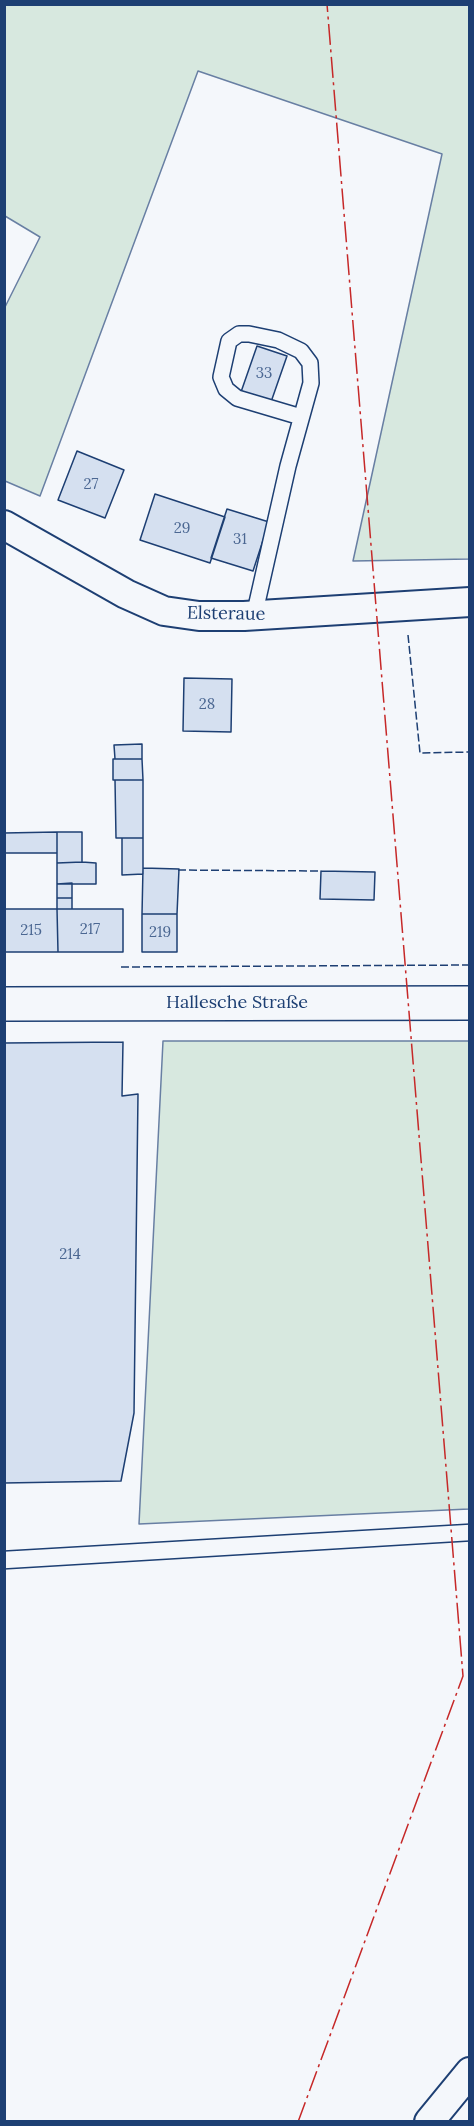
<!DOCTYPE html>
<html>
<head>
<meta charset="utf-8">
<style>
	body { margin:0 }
	#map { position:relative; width:474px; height:2126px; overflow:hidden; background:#f4f7fb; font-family:Lora,serif }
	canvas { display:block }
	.frame { position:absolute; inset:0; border:6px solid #1d3f73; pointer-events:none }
</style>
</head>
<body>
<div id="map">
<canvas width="474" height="2126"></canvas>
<div class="frame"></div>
</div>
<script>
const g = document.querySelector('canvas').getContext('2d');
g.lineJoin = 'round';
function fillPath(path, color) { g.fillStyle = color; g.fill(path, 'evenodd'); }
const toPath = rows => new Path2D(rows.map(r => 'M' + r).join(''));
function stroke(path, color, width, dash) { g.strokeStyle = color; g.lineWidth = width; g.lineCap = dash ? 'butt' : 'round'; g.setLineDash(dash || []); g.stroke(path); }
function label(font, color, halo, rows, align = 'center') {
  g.font = font + ' Lora,serif'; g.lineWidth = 4.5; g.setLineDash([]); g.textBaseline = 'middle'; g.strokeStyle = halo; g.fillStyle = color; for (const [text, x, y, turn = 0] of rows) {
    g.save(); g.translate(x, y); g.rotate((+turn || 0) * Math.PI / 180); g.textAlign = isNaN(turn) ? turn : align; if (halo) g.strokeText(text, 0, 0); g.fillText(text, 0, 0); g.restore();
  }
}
const green = toPath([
	[5,4,469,5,469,559,353,561,442,154,198,71,40,496,5,481,5,307,40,237,5,216,5,4],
	[163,1041,469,1041,469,1509,139,1524,163,1041]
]);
const building = toPath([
	[257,346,287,356,271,402,241,392,257,346],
	[77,451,124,470,105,518,58,500,77,451],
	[155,494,225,517,210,563,140,540,155,494],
	[227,509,269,522,253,571,211,558,227,509],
	[184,678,232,679,231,732,183,731,184,678],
	[142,744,142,759,115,759,114,745,142,744],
	[113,759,142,759,143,780,113,780,113,759],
	[115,780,143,780,143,838,116,838,115,780],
	[57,832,57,853,4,853,4,833,57,832],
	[57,832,82,832,82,862,57,863,57,832],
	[122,838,143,838,143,874,122,875,122,838],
	[82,862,96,863,96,884,57,884,57,863,82,862],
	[143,868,179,869,177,914,142,914,143,868],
	[321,871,375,872,374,900,320,899,321,871],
	[72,883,72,898,57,898,57,884,72,883],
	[57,898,72,898,72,909,57,909,57,898],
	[4,909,57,909,58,952,4,952,4,909],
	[57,909,123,909,123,952,58,952,57,909],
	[142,914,177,914,177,952,142,952,142,914],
	[123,1042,122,1096,138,1094,134,1413,121,1481,4,1483,4,1043,123,1042]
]);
const service = toPath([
	[254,616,288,466,311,383,310,363,301,351,278,340,249,334,239,334,229,341,221,377,226,389,237,398,301,417]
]);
const minor = toPath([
	[4,525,126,594,164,611,199,616,244,616,470,602],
	[429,2122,470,2072]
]);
const tertiary = toPath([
	[4,1004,470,1003]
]);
const tram = toPath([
	[4,1551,470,1524],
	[4,1569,470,1541]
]);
const fence = toPath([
	[408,635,420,753,470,752],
	[178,870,321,871],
	[121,967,470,965]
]);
const power = toPath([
	[298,2122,463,1676,327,4]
]);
const numberNames = [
	["33",264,374],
	["27",91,485],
	["29",182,529],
	["31",240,540],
	["28",207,705],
	["217",90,930],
	["215",31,931],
	["219",160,933],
	["214",70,1255]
];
const streetNames = [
	["Elsteraue",226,614,1],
	["Hallesche Straße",237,1003]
];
fillPath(green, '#d7e8df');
stroke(green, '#687fa3', 1.5);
fillPath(building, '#d5e0f0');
stroke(building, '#1d3f73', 1.5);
stroke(service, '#1d3f73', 18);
stroke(minor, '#1d3f73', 32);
stroke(tertiary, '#1d3f73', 36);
stroke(service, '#f4f7fb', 15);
stroke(minor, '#f4f7fb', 28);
stroke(tertiary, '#f4f7fb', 33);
stroke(tram, '#1d3f73', 1.5);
stroke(fence, '#1d3f73', 1.5, [8, 3]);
stroke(power, '#c62828', 1.5, [21, 4.5, 3, 4.5]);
label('15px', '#4b6792', null, numberNames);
label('18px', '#1d3f73', '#f4f7fb', streetNames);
</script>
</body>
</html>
